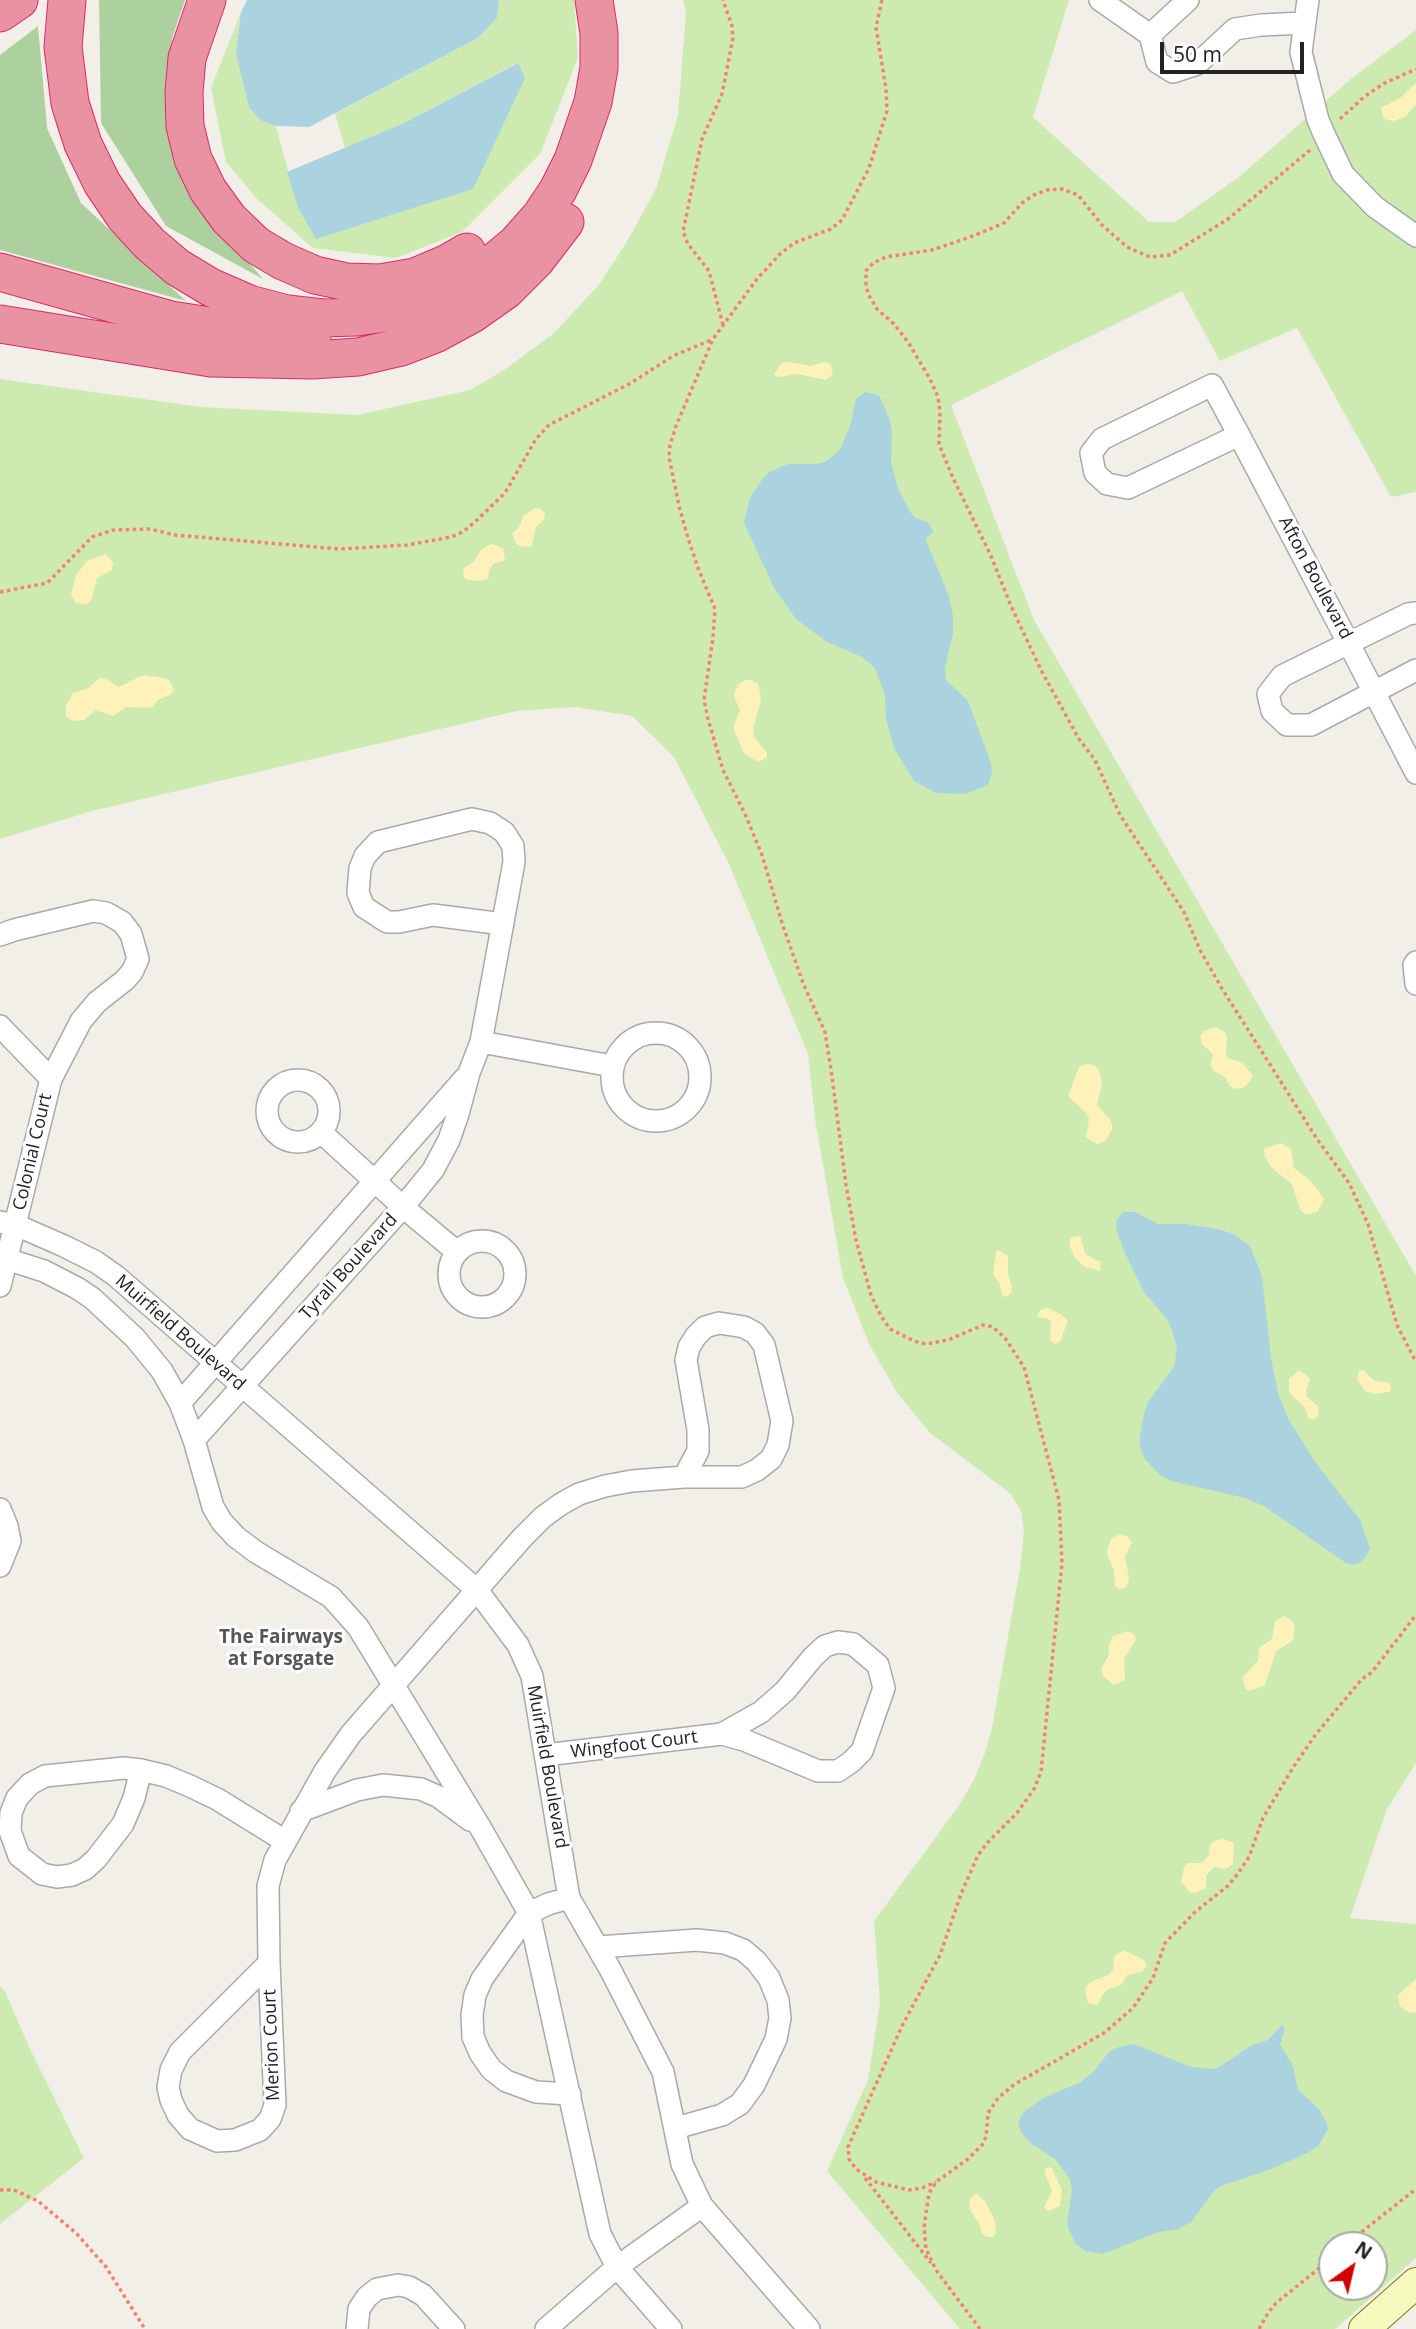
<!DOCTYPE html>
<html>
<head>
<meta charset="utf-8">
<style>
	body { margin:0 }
	#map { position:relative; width:1416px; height:2329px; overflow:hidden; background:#f2efe9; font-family:"Open Sans",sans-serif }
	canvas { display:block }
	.north { position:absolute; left:1318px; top:2231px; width:70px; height:70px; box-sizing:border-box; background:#fff; border:2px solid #a7a7a7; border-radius:50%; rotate:34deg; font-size:19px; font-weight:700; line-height:28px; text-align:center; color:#222 }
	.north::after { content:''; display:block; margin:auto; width:24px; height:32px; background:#d40000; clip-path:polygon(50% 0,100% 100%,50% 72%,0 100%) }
	.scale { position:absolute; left:1160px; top:42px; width:144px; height:32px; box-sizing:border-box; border:4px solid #222; border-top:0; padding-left:9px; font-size:21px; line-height:24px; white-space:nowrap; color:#222; -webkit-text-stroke:5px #fff; paint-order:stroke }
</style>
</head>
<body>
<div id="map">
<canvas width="1416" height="2329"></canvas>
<div class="north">N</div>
<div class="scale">50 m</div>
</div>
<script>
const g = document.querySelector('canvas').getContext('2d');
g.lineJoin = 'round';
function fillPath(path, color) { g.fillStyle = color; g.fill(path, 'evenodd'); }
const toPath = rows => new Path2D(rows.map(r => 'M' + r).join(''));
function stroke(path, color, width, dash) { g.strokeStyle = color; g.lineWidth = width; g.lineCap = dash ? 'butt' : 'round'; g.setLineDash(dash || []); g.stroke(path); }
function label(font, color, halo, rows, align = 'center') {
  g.font = font + ' "Open Sans",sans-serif'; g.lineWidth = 6; g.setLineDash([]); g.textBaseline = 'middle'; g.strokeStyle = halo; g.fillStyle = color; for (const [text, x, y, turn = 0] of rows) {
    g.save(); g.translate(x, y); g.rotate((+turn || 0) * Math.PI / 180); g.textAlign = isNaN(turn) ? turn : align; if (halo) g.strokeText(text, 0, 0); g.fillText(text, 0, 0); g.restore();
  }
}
const grass = toPath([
	[499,0,574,0,578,58,540,154,462,232,396,258,313,248,257,199,226,162,211,88,241,12,236,53,260,120,276,126,298,208,316,239,525,78,517,63,404,123,345,148,335,114,478,38,497,18],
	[683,0,1069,0,1033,117,1149,222,1175,222,1239,177,1352,78,1416,30,1416,492,1391,497,1297,328,1220,361,1182,291,951,405,1034,620,1416,1276,1416,1763,1387,1809,1350,1918,1416,1924,1416,2258,1335,2329,960,2329,827,2171,868,2080,880,2003,874,1921,958,1807,974,1780,985,1753,992,1728,1020,1568,1024,1532,1021,1511,1011,1494,930,1433,898,1394,869,1344,843,1278,815,1119,808,1054,729,864,674,757,632,716,575,707,517,711,92,811,0,839,0,379,201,407,357,415,470,390,504,370,553,334,598,286,626,243,656,189,678,115,686,13],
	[1332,2245,1374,2245,1374,2287,1332,2287],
	[0,1986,5,1991,29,2047,84,2158,0,2224]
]);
const forest = toPath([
	[99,0,185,0,172,38,170,117,201,207,263,279,166,226,101,123],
	[38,26,47,128,81,203,186,301,0,250,0,55]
]);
const sand = toPath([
	[1416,83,1416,104,1405,117,1394,121,1384,119,1381,108,1400,98],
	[790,362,810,366,824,362,830,364,833,370,831,376,826,380,798,374,778,377,774,375,781,363],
	[535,508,541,509,545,514,544,519,536,527,532,545,528,547,520,546,516,543,512,534,519,527,524,515],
	[491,544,503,548,505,560,493,564,489,570,488,578,482,581,468,580,463,577,464,568,474,561,482,549],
	[106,554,113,563,112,570,97,578,92,599,87,604,76,603,71,595,76,575,87,561],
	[143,675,165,678,170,681,174,690,170,695,158,700,152,708,126,707,113,716,96,710,84,720,77,721,71,720,66,716,66,706,73,693,87,689,100,678,106,679,119,687],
	[746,680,752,680,758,684,760,692,761,700,753,729,754,737,767,753,766,758,758,762,744,753,733,728,740,710,734,696,735,691,739,684],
	[1215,1027,1225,1032,1227,1038,1226,1054,1228,1058,1243,1063,1252,1075,1251,1080,1243,1088,1236,1089,1230,1086,1225,1077,1214,1071,1210,1065,1213,1054,1202,1044,1200,1037,1204,1031],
	[1087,1064,1094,1065,1099,1070,1102,1083,1097,1105,1111,1121,1113,1128,1105,1141,1097,1144,1086,1137,1089,1119,1086,1113,1068,1096,1079,1067],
	[1281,1143,1291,1149,1294,1168,1311,1181,1324,1199,1318,1211,1312,1214,1305,1214,1300,1209,1292,1184,1272,1168,1265,1157,1264,1149],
	[1077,1236,1081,1237,1085,1254,1100,1262,1101,1271,1085,1267,1075,1258,1069,1244,1071,1238],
	[999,1250,1008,1256,1008,1274,1012,1287,1011,1293,1006,1297,1002,1296,1000,1284,993,1275,996,1252],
	[1047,1308,1060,1314,1068,1320,1061,1340,1056,1344,1050,1340,1051,1322,1047,1318,1037,1317,1040,1310],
	[1362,1369,1375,1381,1390,1383,1391,1388,1389,1392,1374,1394,1365,1391,1357,1379,1359,1371],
	[1299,1370,1310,1378,1306,1392,1307,1397,1319,1407,1318,1415,1314,1420,1308,1417,1304,1406,1295,1399,1289,1391,1289,1379],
	[1119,1534,1127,1536,1132,1543,1125,1556,1129,1578,1128,1584,1125,1588,1119,1589,1115,1586,1114,1570,1108,1557,1107,1550,1111,1539],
	[1285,1616,1293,1622,1295,1627,1293,1640,1276,1651,1265,1685,1250,1691,1246,1689,1242,1678,1258,1661,1259,1648,1272,1639,1275,1621],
	[1128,1631,1134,1634,1136,1640,1124,1659,1125,1680,1114,1685,1103,1676,1101,1669,1109,1655,1109,1646,1113,1636],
	[1223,1839,1234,1843,1233,1864,1225,1869,1214,1867,1206,1876,1206,1888,1195,1893,1190,1892,1181,1882,1184,1867,1187,1863,1201,1863,1204,1861,1209,1855,1210,1845,1214,1841],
	[1123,1950,1144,1960,1147,1966,1141,1972,1127,1975,1121,1985,1106,1990,1097,2005,1088,2003,1085,1989,1089,1983,1110,1974,1113,1970,1114,1957],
	[1416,1979,1416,2012,1410,2013,1400,2006,1398,1995],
	[1048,2167,1052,2168,1062,2190,1060,2206,1048,2211,1044,2208,1052,2191,1045,2173,1045,2169],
	[976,2193,984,2200,994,2218,996,2232,993,2237,986,2237,981,2232,980,2225,969,2208,970,2199]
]);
const water = toPath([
	[247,0,499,0,497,18,478,38,309,127,276,126,260,120,249,107,236,53,241,12],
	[518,63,525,78,473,189,316,239,298,208,287,172,404,123],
	[865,392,879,395,890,420,892,434,891,461,898,489,911,513,916,518,927,522,932,529,933,532,926,538,927,543,949,596,953,616,953,633,945,668,946,680,968,701,991,763,992,774,988,785,965,794,936,793,914,781,894,748,886,718,885,695,875,668,862,657,827,642,796,619,774,588,744,523,750,498,761,481,769,472,788,464,816,464,825,462,840,450,850,426,856,399],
	[1123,1212,1135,1212,1158,1224,1186,1224,1217,1229,1234,1234,1250,1246,1262,1276,1271,1358,1278,1393,1289,1420,1313,1459,1360,1520,1370,1548,1365,1558,1359,1563,1353,1565,1346,1563,1264,1506,1245,1498,1171,1481,1160,1475,1145,1459,1140,1447,1140,1436,1144,1413,1148,1402,1174,1367,1177,1348,1172,1330,1166,1318,1144,1292,1125,1253,1117,1232,1116,1221],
	[1282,2025,1285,2029,1280,2044,1293,2066,1298,2090,1319,2109,1327,2124,1328,2129,1319,2145,1308,2153,1271,2169,1221,2186,1214,2191,1192,2221,1179,2229,1159,2232,1103,2254,1085,2251,1075,2243,1067,2225,1072,2190,1070,2179,1055,2159,1029,2142,1021,2132,1018,2122,1024,2112,1043,2098,1081,2082,1095,2070,1108,2053,1119,2047,1134,2044,1191,2067,1216,2069,1252,2045,1268,2040]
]);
const path = toPath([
	[882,0,876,27,886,89,887,111,869,168,842,220,831,229,794,243,780,254,757,279,713,339,676,426,670,445,669,457,679,506,688,538,698,568,715,609,713,637,704,700,708,719,723,770,745,814,762,855,783,926,803,983,825,1032,831,1069,846,1185,856,1240,871,1295,881,1316,890,1329,914,1341,926,1344,948,1340,983,1325,993,1327,1005,1338,1024,1367,1059,1500,1062,1563,1041,1772,1034,1789,1017,1813,988,1842,978,1855,961,1894,940,1955,902,2026,848,2147,849,2159,856,2169,876,2182,909,2190,922,2188,936,2182],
	[1340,119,1364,97,1383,84,1416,69],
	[1310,150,1228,219,1170,255,1150,257,1127,247,1102,225,1078,195,1062,189,1047,190,1034,195,1022,203,1004,223,973,236,932,250,886,257,873,263,866,271,866,283,868,294,877,309,894,324,908,342,930,379,938,397,940,412,939,444,953,478,991,556,1011,606,1041,670,1079,739,1095,760,1120,815,1184,912,1200,950,1221,987,1317,1139,1349,1183,1368,1224,1397,1325,1416,1362],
	[723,325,709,271,688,244,683,232,702,139,722,94,733,38,732,26,723,0],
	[0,592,47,583,92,537,113,530,150,529,175,535,339,549,407,545,451,537,463,532,477,520,505,493,536,439,549,425,631,383,673,356,711,340],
	[865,2178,931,2263],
	[0,2190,14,2190,38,2201,76,2233,106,2267,145,2329],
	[1345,2245,1416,2189],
	[980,2329,936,2270,926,2249,924,2227,929,2193,936,2182,968,2159,982,2145,986,2137,988,2113,998,2098,1015,2084,1104,2033,1133,2008,1153,1978,1165,1943,1195,1912,1229,1885,1239,1872,1249,1857,1263,1818,1294,1766,1316,1734,1362,1679,1372,1672,1416,1615],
	[1259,2329,1268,2313,1276,2303,1332,2258]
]);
const street = toPath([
	[1100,0,1150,35,1188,0],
	[1308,0,1301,52,1318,120,1324,134,1343,174,1375,207,1416,236],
	[1150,35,1157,62,1173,72,1197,64,1235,29,1261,25,1304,23],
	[1239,435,1128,488,1107,484,1095,473,1091,453,1102,439,1212,385,1239,435,1349,644,1416,773],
	[1416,613,1408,614,1282,676,1268,694,1272,711,1287,725,1311,725,1416,670],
	[0,935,14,930,93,911,106,913,122,922,131,934,138,959,132,972,125,980,97,1002,81,1021,51,1079,0,1286],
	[1416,962,1414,965,1416,984],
	[0,1026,51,1079],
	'612 1077a44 44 0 1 1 88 0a44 44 0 1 1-88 0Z',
	[481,1042,612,1066],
	'267 1111a31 31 0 1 1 62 0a31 31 0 1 1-62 0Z',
	[322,1133,403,1207,457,1252],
	[0,1222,16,1225,64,1246,96,1262,116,1276,477,1590,518,1645,532,1676,569,1898,610,1969,663,2072,682,2164,702,2206,809,2329],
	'449 1274a33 33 0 1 1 66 0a33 33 0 1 1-66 0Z',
	[0,1257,44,1271,77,1288,92,1298,135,1338,162,1371,180,1403,194,1440,213,1507,222,1522,236,1537,256,1552,331,1597,358,1627,480,1827,529,1913,600,2234,617,2267,671,2329],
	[180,1403,465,1078],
	[194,1440,403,1207,433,1170,449,1140,458,1114,469,1073,481,1042,514,862,513,846,504,832,490,823,472,819,378,842,365,856,360,868,358,893,364,907,387,922,399,922,433,915,503,924],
	[0,1509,7,1526,10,1541,0,1566],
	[545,1755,722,1734,744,1740,818,1771,838,1771,851,1762,862,1751,884,1688,878,1665,853,1644,838,1642,825,1646,813,1657,785,1691,761,1712,722,1734],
	[141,1770,134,1798,123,1824,96,1859,85,1869,72,1875,57,1877,42,1874,19,1856,10,1831,11,1813,17,1798,30,1784,45,1776,124,1768,141,1770,166,1776,190,1786,217,1799,285,1841],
	[301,1811,357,1790,383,1785,421,1789,439,1797,470,1820],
	[569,1898,548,1904,529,1913,482,1979,475,1995,472,2015,473,2037,480,2053,491,2069,506,2081,536,2092,570,2094],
	[598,1947,697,1940,725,1943,743,1950,756,1961,769,1978,778,2000,780,2018,776,2039,754,2085,740,2104,722,2115,676,2128],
	[269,1963,180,2052,171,2070,168,2087,171,2100,178,2115,190,2129,217,2141,235,2140,260,2130,270,2119,275,2105,269,1963,268,1886,275,1860,325,1771,351,1734,522,1538,543,1517,561,1504,579,1494,605,1486,632,1481,684,1477,742,1477,757,1470,771,1459,778,1445,782,1421,764,1345,755,1333,744,1327,719,1323,705,1327,696,1336,689,1347,686,1360,698,1430,698,1451,684,1477],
	[357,2329,359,2309,367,2297,377,2289,398,2285,409,2287,423,2295,454,2329],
	[546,2329,617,2267,702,2206]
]);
const secondary = toPath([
	[1364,2329,1416,2283]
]);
const highway = toPath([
	[67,0,63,47,70,103,83,144,102,183,125,217,150,244,177,267,210,287,249,304,287,314,323,318,357,317,391,312,455,287,487,268,516,244,540,217,558,190,573,160,593,102,599,68,599,33,594,0],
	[207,0,187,58,184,92,185,126,193,159,208,190,229,219,256,245,283,261,315,275,347,282,380,283,415,277,448,263,467,252],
	[0,13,19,0],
	[0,272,171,320,268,335,312,338],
	[0,324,211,358,312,360,358,357,401,347,435,334,472,314,506,290,535,261,565,222]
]);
const streetNames = [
	["Afton Boulevard",1315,578,62],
	["Colonial Court",33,1152,-77],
	["Tyrall Boulevard",349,1267,-48],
	["Muirfield Boulevard",180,1333,41],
	["Wingfoot Court",634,1745,-7],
	["Muirfield Boulevard",547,1767,80],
	["Merion Court",272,2045,-92]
];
const neighbourhoodNames = [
	["The Fairways",281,1638],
	["at Forsgate",281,1660]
];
fillPath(grass, '#cdebb0');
fillPath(forest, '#add19e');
fillPath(sand, '#fff1ba');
fillPath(water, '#aad3df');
stroke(street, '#a9a9a9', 24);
stroke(secondary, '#707d05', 32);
stroke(highway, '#dc2a67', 39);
stroke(path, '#fa8072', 3.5, [3.5, 3.5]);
stroke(street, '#fff', 21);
stroke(secondary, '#f7fabf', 30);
stroke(highway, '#e892a2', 37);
label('18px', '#222', '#fff', streetNames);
label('bold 19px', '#555', '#fff', neighbourhoodNames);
</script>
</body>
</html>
